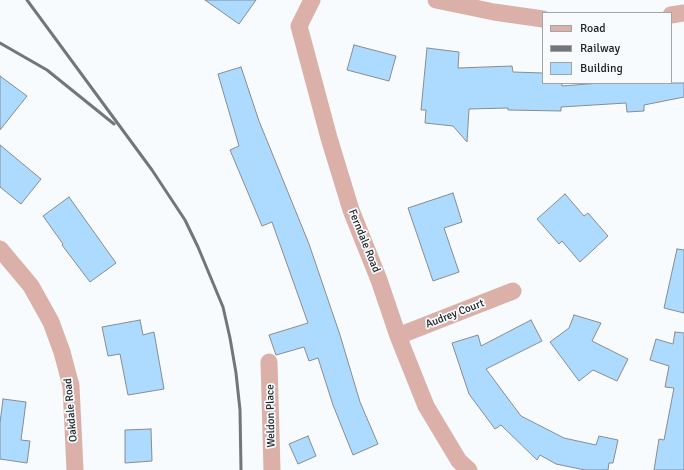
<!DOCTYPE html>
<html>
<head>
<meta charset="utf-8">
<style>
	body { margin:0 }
	#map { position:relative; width:684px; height:470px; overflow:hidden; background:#f7fbfe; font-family:Signika,sans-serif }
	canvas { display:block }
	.legend { position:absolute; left:542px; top:12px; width:130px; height:72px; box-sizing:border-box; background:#f7fbfe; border:1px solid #a2a5a7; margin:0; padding:5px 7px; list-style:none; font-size:12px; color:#222325 }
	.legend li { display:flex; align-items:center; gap:8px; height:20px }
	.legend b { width:20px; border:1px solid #a2a5a7 }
</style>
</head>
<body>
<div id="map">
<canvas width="684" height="470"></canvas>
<ul class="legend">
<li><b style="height:5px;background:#dbb0a9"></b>Road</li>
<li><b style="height:5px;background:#737678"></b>Railway</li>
<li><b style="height:11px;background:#acdbff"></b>Building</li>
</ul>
</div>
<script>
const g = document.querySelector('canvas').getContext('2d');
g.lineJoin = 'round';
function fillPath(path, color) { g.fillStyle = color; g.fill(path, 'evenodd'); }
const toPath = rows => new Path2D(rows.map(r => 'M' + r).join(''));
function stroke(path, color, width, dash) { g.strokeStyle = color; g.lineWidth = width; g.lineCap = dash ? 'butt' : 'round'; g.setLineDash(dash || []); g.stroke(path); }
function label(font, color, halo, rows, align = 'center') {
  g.font = font + ' Signika,sans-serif'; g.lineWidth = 3.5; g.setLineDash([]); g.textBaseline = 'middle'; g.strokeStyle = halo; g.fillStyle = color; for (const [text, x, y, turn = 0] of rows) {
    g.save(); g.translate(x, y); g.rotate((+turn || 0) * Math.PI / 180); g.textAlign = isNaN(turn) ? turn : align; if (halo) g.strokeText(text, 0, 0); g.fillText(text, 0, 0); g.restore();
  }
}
const building = toPath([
	[205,0,256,0,239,24,205,0],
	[354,45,396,56,389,81,347,70,354,45],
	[427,48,459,52,458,68,512,66,513,72,543,73,543,83,562,83,562,86,600,83,684,83,684,97,644,105,644,111,627,112,626,103,561,107,561,111,508,110,508,108,469,109,467,142,453,126,425,123,426,110,421,110,427,48],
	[241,67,259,121,309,244,340,335,360,402,378,444,353,455,333,405,318,358,309,361,304,347,276,355,269,335,308,323,272,222,262,226,230,150,239,146,218,74,241,67],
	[0,76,27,96,0,130,0,76],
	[0,145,41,179,21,204,0,187,0,145],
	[453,193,462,222,444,228,459,272,433,281,408,208,453,193],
	[565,194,584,216,588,213,608,236,580,262,562,241,559,244,537,219,565,194],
	[69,197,116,263,90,282,62,245,63,244,43,216,69,197],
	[677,249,684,250,684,313,664,308,677,249],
	[574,315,601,323,592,341,628,359,617,381,593,370,579,381,550,342,569,328,574,315],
	[140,320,143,335,154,332,164,389,128,395,120,354,108,356,102,327,140,320],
	[531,320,542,341,486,369,521,416,564,438,596,445,599,436,618,440,613,463,609,463,608,470,585,470,556,464,540,455,537,460,501,425,495,429,469,394,452,343,478,335,481,346,531,320],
	[675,332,684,333,684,470,654,470,659,439,664,440,674,388,665,387,669,366,650,360,656,339,673,344,675,332],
	[3,399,26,402,21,440,30,441,27,463,0,459,0,423,3,399],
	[151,429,152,461,125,463,125,430,151,429],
	[308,436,316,456,298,464,289,444,308,436]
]);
const minor = toPath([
	[312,0,299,26,329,138,351,210,379,280,398,336,426,406,459,461,469,470],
	[436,0,494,12,543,19],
	[671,15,684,13],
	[0,249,31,286,51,322,62,352,71,386,75,470],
	[398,336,513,291],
	[269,362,272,470]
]);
const rail = toPath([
	[27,0,152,170,185,220,198,247,223,307,230,338,236,373,240,410,241,470],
	[0,43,47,70,114,124]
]);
const streetNames = [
	["Ferndale Road",364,241,68],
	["Audrey Court",455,314,-21],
	["Oakdale Road",71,410,-95],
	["Weldon Place",271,416,-91]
];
fillPath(building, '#acdbff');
stroke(building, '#898c8f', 1);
stroke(minor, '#dbb0a9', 17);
stroke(rail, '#737678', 3);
label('11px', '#222325', '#f7fbfe', streetNames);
</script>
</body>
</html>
